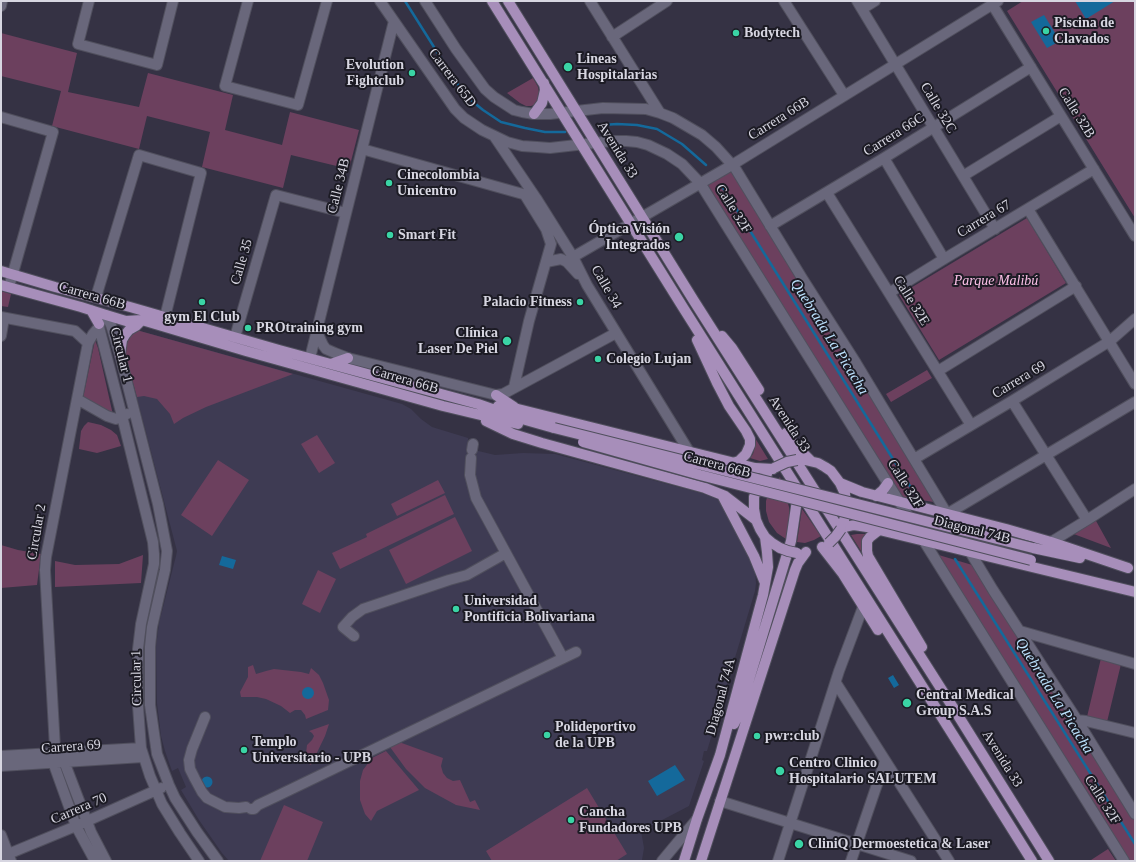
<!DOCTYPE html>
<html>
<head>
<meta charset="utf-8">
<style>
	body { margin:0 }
	#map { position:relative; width:1136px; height:862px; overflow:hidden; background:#353244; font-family:"Times New Roman",serif }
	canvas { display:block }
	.frame { position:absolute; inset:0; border:2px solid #d7d6e1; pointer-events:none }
</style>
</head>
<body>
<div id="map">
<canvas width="1136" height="862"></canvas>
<div class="frame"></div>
</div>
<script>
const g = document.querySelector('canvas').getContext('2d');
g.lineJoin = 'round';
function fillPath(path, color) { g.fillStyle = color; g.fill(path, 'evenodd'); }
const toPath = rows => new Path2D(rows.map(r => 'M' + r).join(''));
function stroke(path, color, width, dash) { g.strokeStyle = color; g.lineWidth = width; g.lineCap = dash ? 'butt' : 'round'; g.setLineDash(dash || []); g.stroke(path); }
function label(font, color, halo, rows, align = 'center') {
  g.font = font + ' "Times New Roman",serif'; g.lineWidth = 4; g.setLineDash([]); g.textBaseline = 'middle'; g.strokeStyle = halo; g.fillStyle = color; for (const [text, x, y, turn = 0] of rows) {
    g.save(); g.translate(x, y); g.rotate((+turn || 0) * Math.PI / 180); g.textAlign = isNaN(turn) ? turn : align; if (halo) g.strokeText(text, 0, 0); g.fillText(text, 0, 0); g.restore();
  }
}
const built = toPath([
	[140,331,402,404,411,409,421,419,432,427,468,438,470,449,495,455,523,453,555,454,712,496,718,500,722,504,749,554,755,570,756,583,755,591,707,751,704,751,702,760,704,761,689,806,641,831,644,848,642,860,229,861,222,853,199,820,181,790,186,787,178,768,172,771,165,751,161,736,157,703,156,647,159,623,176,556,177,551,131,375]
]);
const green = toPath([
	[1023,1,1135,1,1135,218,1007,11],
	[1,33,77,53,68,92,139,107,148,73,233,95,225,130,282,145,290,112,359,130,349,169,291,155,283,188,202,167,210,132,147,116,139,149,52,126,61,91,1,76],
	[533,78,538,87,539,92,539,99,537,104,531,106,526,106,520,103,507,93],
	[732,165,940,503,896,496,700,183],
	[1027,218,1066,283,939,360,899,295],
	[1,291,11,294,8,307,1,306],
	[135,331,140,331,293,374,206,407,183,418,174,424,170,414,157,399,144,396,137,397,126,358,125,347,128,337],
	[95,340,98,348,113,415,83,398],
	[927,370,932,378,891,402,886,394],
	[88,422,101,425,111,430,117,435,121,446,97,453,79,449,81,431,84,426],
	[317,435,335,463,319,473,301,444],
	[755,438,768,459,760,461,750,458,753,454,755,446],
	[218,460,249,480,212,536,181,515],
	[780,477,789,507,790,525,786,539,777,533,769,522,766,511,766,501,770,488],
	[438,480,445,493,397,516,391,504],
	[445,495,454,514,340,569,332,553,367,537,366,534],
	[802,509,821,536,814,540,805,543,797,542],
	[455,517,472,551,406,584,389,550],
	[1095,519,1111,548,1071,533],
	[857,534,865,534,866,535,862,543,861,551,851,535],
	[1,545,18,550,41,554,37,585,1,588],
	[932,553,979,567,1135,814,1135,861,1124,861],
	[143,555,141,583,55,587,55,561,75,565,119,564],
	[318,570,336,579,320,613,302,604],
	[1102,654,1122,660,1106,726,1086,721],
	[253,665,256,674,266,671,274,669,301,672,309,674,311,668,319,675,323,683,329,700,328,710,306,719,305,715,301,710,295,710,290,713,281,706,266,699,257,697,241,697,240,692,248,677,248,667],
	[329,724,325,736,311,765,305,762,307,745,312,740,314,736,312,733,309,731],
	[399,742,443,758,441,766,443,773,447,778,453,781,460,780,470,802,475,800,480,810,456,805,425,788,406,769,390,747],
	[386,751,419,790,377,811,371,821,365,814,360,800,360,781,363,770,372,758],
	[587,788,627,854,616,861,492,861,486,851],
	[284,805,323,822,307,861,260,861],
	[1108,849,1116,861,1089,861,1091,860]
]);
const water = toPath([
	[1075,1,1115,1,1086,19],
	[1044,15,1060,41,1047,48,1031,22],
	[222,556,236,560,233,569,219,565],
	[893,675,899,685,894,688,888,678],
	'302 693a6 6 0 1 1 12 0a6 6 0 1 1-12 0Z',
	[675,765,685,780,657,796,648,781],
	'201.5 782a5.5 5.5 0 1 1 11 0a5.5 5.5 0 1 1-11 0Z'
]);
const stream = toPath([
	[405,1,456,82,472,101,483,110,501,122,525,128,545,132,565,132],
	[603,125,617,124,637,125,657,129,682,144,706,165],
	[722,186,918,499],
	[955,559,1135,844]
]);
const minor = toPath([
	[89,1,78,44,157,65,173,1],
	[248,1,225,86,298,105,327,1],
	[380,1,455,109,464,118,482,130,507,142,522,146,537,147,550,148,612,141,626,141,637,142,648,145,667,154,682,164,700,183,1124,861],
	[425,1,456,49,485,89,494,97,514,110,522,112,534,114,550,114,603,108,646,109,660,113,673,118,702,135,716,147,735,168,802,278,856,363,993,590,1077,720,1135,814],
	[590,1,660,113],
	[784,1,844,95],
	[857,1,995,229],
	[992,4,1135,236],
	[1,6,2,1],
	[862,9,875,1],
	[612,37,667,1],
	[1,117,53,132,9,287],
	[494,136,536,198,573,257,587,285,690,453],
	[362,149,530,196],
	[884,158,944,259],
	[963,176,1061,116],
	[827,193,971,425],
	[1028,209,1135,384],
	[770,226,884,158,1031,67],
	[573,257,732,165,998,1],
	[546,262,561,259,567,262,578,274],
	[889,293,944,259,1094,169],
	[96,297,139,155,201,173,165,317],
	[1,317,75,331,88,343],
	[317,332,323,345,326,349,335,353,348,358,496,395,503,394,616,333],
	[1,336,4,318],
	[235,337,276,195,346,213],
	[310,358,394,21],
	[938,371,1076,286],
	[514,387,529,321,551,244,546,229,525,195],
	[77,399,107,416,116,419,127,414],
	[1012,401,1087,520],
	[472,450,473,444],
	[471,458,470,475,476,498,563,658],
	[914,459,1012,401,1110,341,1135,319],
	[947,514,1135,402],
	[1051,542,1087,520,1135,489],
	[1020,631,1135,664],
	[354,636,343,627,352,617,363,609,449,580,467,575,506,553],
	[836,683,949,861],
	[205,717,192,749,189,760,190,769,195,779,202,792,207,798,225,807,239,808,246,807],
	[1077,720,1086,721,1135,733],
	[1,756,141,748],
	[62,756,91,832,106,861],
	[1,766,143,757],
	[720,801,911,861],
	[251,809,254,809,258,805,275,797,576,652],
	[1,835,11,861],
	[1,857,76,826,161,788],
	[95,861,76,826,53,762,52,753,55,748,45,570,46,557,88,343,93,334,99,327],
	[199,861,180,833,162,804,150,776,141,748,138,706,138,649,141,624,154,564,154,554,153,542,122,416,99,327,100,322,106,315,111,325,120,355,158,504,167,551,165,570,152,627,150,647,150,705,157,754,169,785,175,798,197,832,218,861],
	[662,861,697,819],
	[778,861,839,671,863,607],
	[851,861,885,761]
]);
const major = toPath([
	[492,1,684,309,977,773,1032,861],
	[508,1,694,301,954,709,1049,861],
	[534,114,542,103,545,90,544,83],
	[1,271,55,287,130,307,279,350,478,404,515,417,554,428],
	[1,285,81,307,106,315,126,321,142,320,246,351,443,406,518,424],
	[91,310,99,324],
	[722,336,732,348,759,390],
	[697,340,717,383,729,406,746,431,750,439,750,445,746,454,739,461,733,463],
	[120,355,122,340,125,335,129,330,136,326,142,320],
	[331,364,348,358],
	[496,395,514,407],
	[498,406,518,409,755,468,773,469],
	[486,421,513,434,542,443,705,488,725,496,756,520],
	[786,433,793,443,811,461],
	[805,460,818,463,825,467,831,471,840,483,845,494,846,506,845,517,841,529],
	[767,474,764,476,758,486,754,497,754,509,756,520,760,529,765,537,772,543,780,548],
	[840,483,862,492,1006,529,1051,542,1128,568],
	[722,495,754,556,765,583],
	[876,496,883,490,888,483],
	[841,528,854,525,867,527,1135,592],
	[879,530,870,537,867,541,867,551,868,556,922,647],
	[822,547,843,574,878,630],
	[1033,548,1080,558],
	[734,724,738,716,791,541,798,493],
	[684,861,697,819,720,755,763,595,768,567,767,552,765,537],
	[701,861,795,570,798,563,806,552]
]);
const majorBridge = toPath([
	[554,428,1033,548],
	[583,442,700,475,1031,560],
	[774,468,787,462,797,460],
	[829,543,836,536,841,529],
	[780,548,788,551,797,553]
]);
const markers = [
	[1046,31,4,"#3ad4a5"],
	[736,33,4,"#3ad4a5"],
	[568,67,5,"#3ad4a5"],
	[412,73,4,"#3ad4a5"],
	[389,183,4,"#3ad4a5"],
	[390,235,4,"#3ad4a5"],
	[679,237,5,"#3ad4a5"],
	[202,302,4,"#3ad4a5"],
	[580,302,4,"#3ad4a5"],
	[248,328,4,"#3ad4a5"],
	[507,341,5,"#3ad4a5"],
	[598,359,4,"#3ad4a5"],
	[456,609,4,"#3ad4a5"],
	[907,703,5,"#3ad4a5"],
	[547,735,4,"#3ad4a5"],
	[757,736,4,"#3ad4a5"],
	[244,750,4,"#3ad4a5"],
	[780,771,5,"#3ad4a5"],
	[571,820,4,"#3ad4a5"],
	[799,844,5,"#3ad4a5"]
];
const poiNames = [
	["Piscina de",1054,23],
	["Clavados",1054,39],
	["Bodytech",744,33],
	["Lineas",577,59],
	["Hospitalarias",577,75],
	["Evolution",404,65,"right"],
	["Fightclub",404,81,"right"],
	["Cinecolombia",397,175],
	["Unicentro",397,191],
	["Óptica Visión",670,229,"right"],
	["Integrados",670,245,"right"],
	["Smart Fit",398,235],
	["Palacio Fitness",572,302,"right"],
	["gym El Club",202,317,"center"],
	["PROtraining gym",256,328],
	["Clínica",498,333,"right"],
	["Laser De Piel",498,349,"right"],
	["Colegio Lujan",606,359],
	["Universidad",464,601],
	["Pontificia Bolivariana",464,617],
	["Central Medical",916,695],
	["Group S.A.S",916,711],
	["Polideportivo",555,727],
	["de la UPB",555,743],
	["pwr:club",765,736],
	["Templo",252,742],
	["Universitario - UPB",252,758],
	["Centro Clinico",789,763],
	["Hospitalario SALUTEM",789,779],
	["Cancha",579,812],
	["Fundadores UPB",579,828],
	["CliniQ Dermoestetica & Laser",808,844]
];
const streetNames = [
	["Carrera 65D",452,78,53],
	["Calle 32C",938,108,59],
	["Calle 32B",1076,113,58],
	["Carrera 66B",779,119,-32],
	["Carrera 66C",894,135,-32],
	["Avenida 33",617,150,58],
	["Calle 34B",339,186,-76],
	["Calle 32F",733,209,58],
	["Carrera 67",984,219,-31],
	["Calle 35",242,262,-74],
	["Calle 34",606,287,60],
	["Carrera 66B",92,296,16],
	["Calle 32E",911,301,58],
	["Circular 1",121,355,76],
	["Carrera 66B",405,380,16],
	["Carrera 69",1019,380,-31],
	["Avenida 33",789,424,57],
	["Carrera 66B",717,465,15],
	["Calle 32F",905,484,58],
	["Diagonal 74B",972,530,14],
	["Circular 2",37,532,-80],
	["Circular 1",137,678,-91],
	["Diagonal 74A",721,697,-75],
	["Carrera 69",71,747,-4],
	["Avenida 33",1002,759,58],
	["Calle 32F",1102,800,58],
	["Carrera 70",79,809,-23]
];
const parkNames = [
	["Parque Malibú",996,281]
];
const waterNames = [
	["Quebrada La Picacha",829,337,58],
	["Quebrada La Picacha",1054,696,58]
];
fillPath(built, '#3e3b53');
fillPath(green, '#6c405e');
fillPath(water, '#14699b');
stroke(stream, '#14699b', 2.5);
stroke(minor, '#504f5d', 12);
stroke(major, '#504f5d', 12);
stroke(minor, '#69677b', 10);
stroke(major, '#a78eba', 10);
stroke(majorBridge, '#504f5d', 12, []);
stroke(majorBridge, '#a78eba', 10);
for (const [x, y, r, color] of markers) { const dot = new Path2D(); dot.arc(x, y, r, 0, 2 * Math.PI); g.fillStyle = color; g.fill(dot); stroke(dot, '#1c1b24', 1.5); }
label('bold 14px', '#d7d6e1', '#1c1b24', poiNames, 'left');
label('14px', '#d7d6e1', '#1c1b24', streetNames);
label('italic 14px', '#fbc0e7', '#1c1b24', parkNames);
label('italic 15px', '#bce2fe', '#1c1b24', waterNames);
</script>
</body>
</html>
